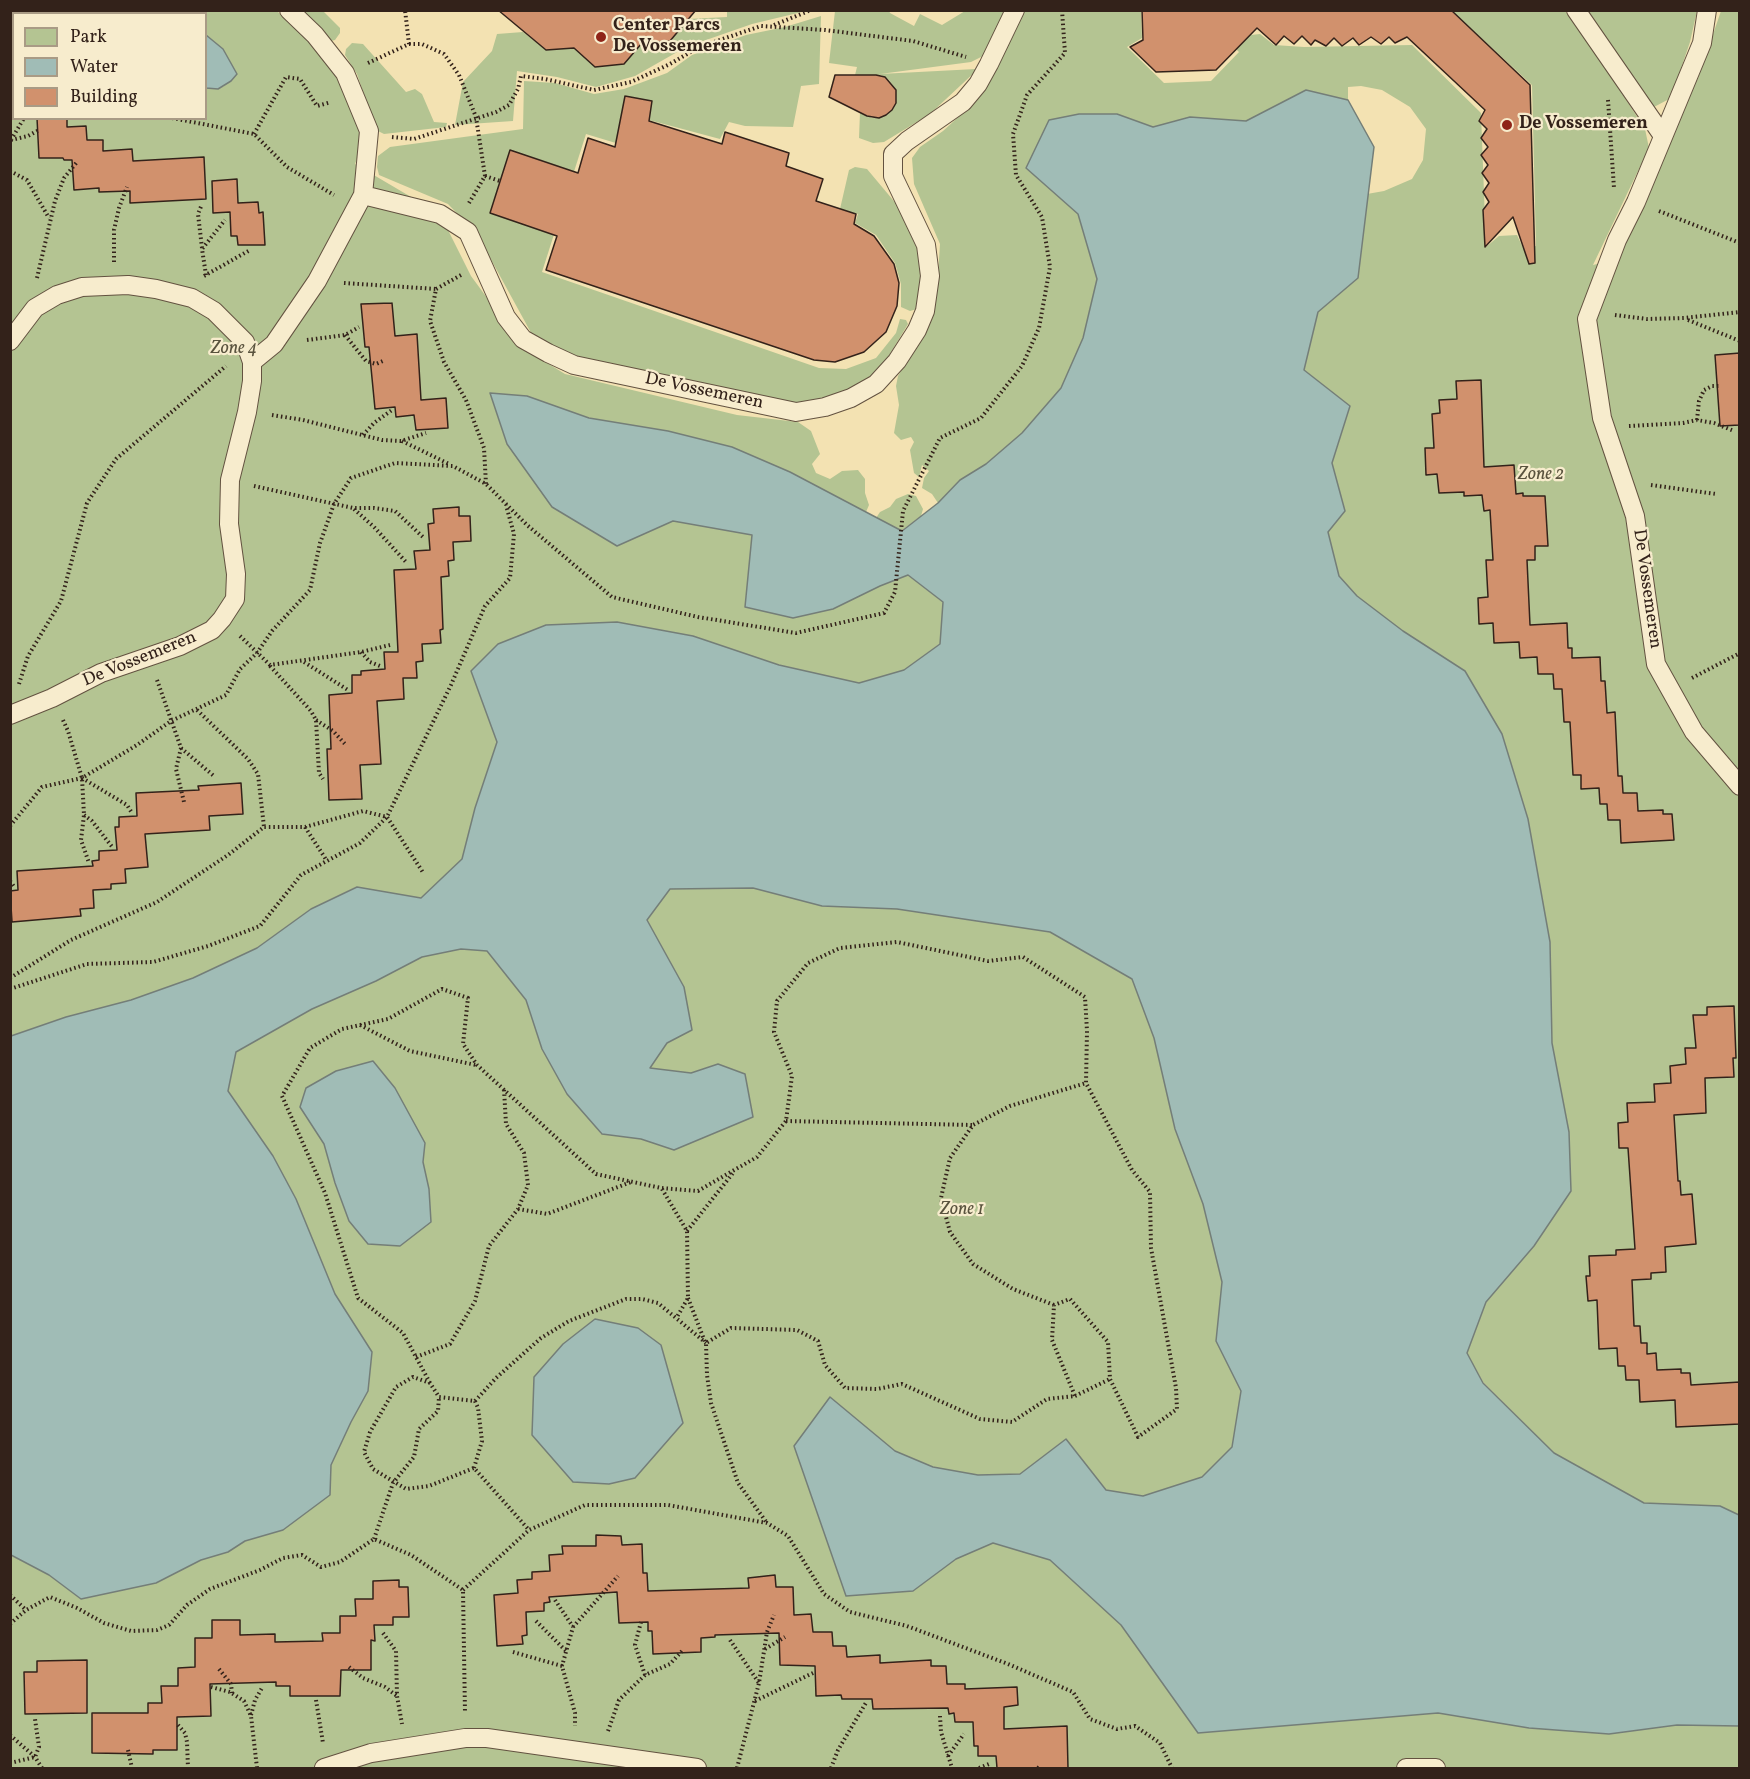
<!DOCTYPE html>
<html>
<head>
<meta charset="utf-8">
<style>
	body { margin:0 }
	#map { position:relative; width:1750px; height:1779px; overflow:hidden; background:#f3e2b2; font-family:Vollkorn,serif }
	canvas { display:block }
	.frame { position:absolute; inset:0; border:12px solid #33221a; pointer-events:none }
	.legend { position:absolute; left:12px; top:12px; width:195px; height:108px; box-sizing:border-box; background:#f7eccd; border:2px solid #a99b85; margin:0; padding:8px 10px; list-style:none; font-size:18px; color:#33221a }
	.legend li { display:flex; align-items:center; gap:12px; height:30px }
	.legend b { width:30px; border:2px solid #a99b85 }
</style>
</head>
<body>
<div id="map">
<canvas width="1750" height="1779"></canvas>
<div class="frame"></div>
<ul class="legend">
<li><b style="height:16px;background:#b4c492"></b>Park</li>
<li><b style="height:16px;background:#a0bcb6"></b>Water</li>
<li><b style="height:16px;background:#d1916d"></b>Building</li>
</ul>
</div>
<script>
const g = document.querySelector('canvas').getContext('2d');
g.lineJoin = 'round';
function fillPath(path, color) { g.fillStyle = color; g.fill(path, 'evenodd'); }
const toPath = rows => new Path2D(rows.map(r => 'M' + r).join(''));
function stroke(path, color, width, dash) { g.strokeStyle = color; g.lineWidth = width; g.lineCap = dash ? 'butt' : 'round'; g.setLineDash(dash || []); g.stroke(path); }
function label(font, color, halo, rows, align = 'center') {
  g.font = font + ' Vollkorn,serif'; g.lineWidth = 4.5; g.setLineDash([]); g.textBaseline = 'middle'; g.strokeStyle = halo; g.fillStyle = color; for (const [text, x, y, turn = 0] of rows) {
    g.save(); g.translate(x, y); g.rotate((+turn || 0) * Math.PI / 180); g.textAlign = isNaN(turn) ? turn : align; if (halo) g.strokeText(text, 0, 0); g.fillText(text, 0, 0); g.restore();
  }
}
const green = toPath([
	[143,11,277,11,333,63,364,139,355,164,440,214,471,276,504,321,518,345,565,374,737,415,798,422,811,431,820,454,812,464,816,473,830,479,842,471,858,470,865,479,865,493,869,505,866,512,790,472,668,431,589,418,527,396,490,393,507,444,617,546,673,521,752,535,745,607,793,618,833,609,880,586,908,575,943,602,940,644,904,670,859,683,779,665,546,625,499,644,471,671,497,742,475,808,462,859,421,898,356,887,311,909,257,948,193,978,131,1000,66,1017,11,1036,11,24,13,23,14,118,206,118,206,88,218,89,224,86,237,74,223,49,206,35,206,14,149,13],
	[300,11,323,11,340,28,340,33,335,40,331,41],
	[727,11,806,11,752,24,686,47,635,76,596,87,557,77,517,71,513,121,455,125,463,82,492,51,497,34,523,32,546,50,574,48,595,67,624,64,642,43,670,41,688,19,727,17],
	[835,11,889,11,890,13,914,26,920,14,942,25,965,11,1009,11,991,52,971,62,880,74,976,69,976,71,930,114,884,142,873,143,859,138,860,112,872,118,886,115,892,110,896,103,896,90,889,80,881,75,871,75,854,79,857,67,829,63],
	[1023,11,1141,11,1142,38,1127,47,1164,83,1211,81,1239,52,1225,38,1260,34,1274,45,1304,47,1412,45,1481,113,1486,247,1499,236,1517,235,1523,248,1536,246,1532,85,1452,11,1565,11,1581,30,1645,129,1649,148,1593,265,1609,261,1663,136,1698,78,1721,11,1739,11,1739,1515,1720,1506,1644,1503,1554,1453,1483,1382,1467,1353,1486,1302,1534,1246,1571,1191,1569,1132,1552,1043,1550,942,1528,819,1502,734,1465,671,1403,631,1357,596,1339,576,1328,532,1345,511,1332,463,1350,406,1304,370,1318,312,1358,278,1367,194,1384,191,1412,179,1423,160,1426,129,1410,107,1382,90,1361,86,1348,87,1348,100,1306,90,1246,121,1190,117,1153,127,1117,114,1026,168,1078,214,1097,279,1083,338,1061,388,1022,433,986,464,960,480,938,503,932,494,922,488,924,478,929,471,922,465,919,477,914,473,910,450,914,442,911,437,901,440,894,433,899,405,896,386,898,376,932,319,937,292,940,244,914,184,912,158,920,147,943,131,978,99,995,70],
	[1582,11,1697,11,1690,42,1671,98,1654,107],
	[821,16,819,84,801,86,793,127,745,126,729,122,720,139,634,116,619,144,586,134,542,272,819,368,846,369,876,358,896,333,900,319,906,320,908,324,878,374,859,391,798,405,577,358,535,340,477,234,448,204,379,175,377,167,378,156,390,147,523,129,524,81,555,83,594,94,624,89,667,73,692,55,746,35,785,27],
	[352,43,363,44,406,92,415,89,422,94,434,122,447,123,446,127,384,134,376,130,357,74,345,55,346,49],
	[855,167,867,169,898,206,918,245,924,282,917,309,910,311,901,307,901,284,895,263,876,235,855,223,858,214,840,209,849,170],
	[908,494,916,496,923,509,921,516,901,531,876,518,880,512,890,507,896,499],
	[753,888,822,906,897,909,1050,932,1132,979,1154,1038,1175,1129,1203,1204,1222,1282,1216,1341,1241,1391,1232,1447,1202,1477,1143,1496,1106,1490,1066,1439,1020,1474,978,1475,933,1467,895,1451,830,1397,913,1591,956,1559,993,1543,1050,1560,1121,1625,1198,1733,1438,1713,1529,1728,1609,1734,1677,1725,1739,1726,1739,1768,11,1768,10,1555,49,1575,81,1599,156,1583,201,1560,228,1552,245,1541,282,1530,330,1495,331,1465,351,1422,368,1391,372,1353,335,1294,296,1199,273,1156,228,1091,236,1052,312,1009,376,981,422,957,461,949,487,951,526,1000,542,1049,601,1134,641,1139,674,1150,753,1117,718,1064,691,1073,649,1068,667,1043,684,987,647,920,670,889],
	[425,1143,423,1162,429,1189,349,1221,335,1183,324,1144]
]);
const water = toPath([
	[143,11,149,13,14,14,13,23,11,24,11,11,143,11],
	[206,35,223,49,237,74,231,81,218,89,206,88,206,35],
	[1306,90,1348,100,1374,147,1358,278,1318,312,1304,370,1350,406,1332,463,1345,511,1328,532,1339,576,1357,596,1403,631,1465,671,1502,734,1528,819,1550,942,1552,1043,1569,1132,1571,1191,1534,1246,1486,1302,1467,1353,1483,1383,1554,1453,1644,1503,1720,1506,1739,1515,1739,1726,1677,1725,1609,1734,1529,1728,1438,1713,1198,1733,1121,1625,1050,1560,993,1543,956,1559,913,1591,846,1596,794,1446,830,1397,895,1451,933,1467,978,1475,1020,1474,1066,1439,1106,1490,1143,1496,1202,1477,1232,1447,1241,1391,1216,1341,1222,1282,1203,1204,1175,1129,1154,1038,1132,979,1050,932,897,909,822,906,753,888,670,889,647,920,684,987,692,1030,667,1043,650,1068,691,1073,718,1064,745,1074,753,1117,674,1150,641,1139,602,1134,567,1094,542,1049,526,1000,487,951,461,949,422,957,376,981,312,1009,236,1052,228,1091,273,1156,296,1199,335,1294,372,1352,368,1391,351,1422,331,1465,330,1495,283,1530,245,1541,228,1552,201,1560,156,1583,81,1599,49,1575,11,1555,11,1036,66,1017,131,1000,193,978,257,948,311,909,357,887,421,898,462,859,475,808,497,742,471,671,498,644,546,625,617,622,693,636,779,665,859,683,904,670,940,644,943,602,908,575,880,586,833,609,793,618,745,607,752,535,673,521,617,546,552,507,507,444,490,393,527,396,589,418,668,431,732,447,790,472,902,531,938,503,960,480,986,464,1022,433,1061,388,1083,338,1097,279,1078,214,1026,168,1049,120,1079,114,1117,114,1153,127,1190,117,1246,121,1306,90],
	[373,1061,395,1088,425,1143,423,1162,429,1189,431,1222,400,1246,368,1244,349,1221,335,1183,324,1144,300,1107,306,1088,336,1071,373,1061],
	[595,1319,638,1328,661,1345,683,1423,635,1478,609,1484,573,1482,532,1435,534,1377,563,1344,595,1319]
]);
const building = toPath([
	[498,10,696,10,670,41,642,43,624,64,595,67,574,48,546,50,498,10],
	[1142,10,1451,10,1530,85,1535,263,1529,264,1513,217,1485,247,1483,210,1489,202,1483,192,1489,183,1482,173,1488,165,1481,155,1488,147,1481,138,1487,129,1479,121,1485,110,1407,37,1395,43,1389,37,1381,44,1371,37,1359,45,1353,38,1342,46,1334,38,1326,46,1315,40,1311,45,1302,36,1294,44,1284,36,1276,45,1257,28,1216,70,1156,72,1130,47,1143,40,1142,10],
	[835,75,876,75,885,77,896,90,896,103,892,110,886,115,879,118,867,116,829,97,835,75],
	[625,96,652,101,649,121,722,144,725,132,789,153,786,166,823,179,816,201,856,214,854,224,874,236,894,264,899,283,897,306,886,332,864,352,835,362,814,360,546,270,557,236,490,213,510,150,578,173,588,138,615,147,625,96],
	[37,118,67,118,67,127,86,126,87,140,103,140,103,151,132,149,133,161,204,157,206,199,130,203,130,191,99,192,99,188,74,190,72,160,64,160,63,158,39,158,37,118],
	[237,179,238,203,258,202,259,213,263,212,265,245,238,245,237,236,231,236,230,212,213,213,212,181,237,179],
	[392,303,395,336,417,334,421,400,446,398,448,428,416,430,414,415,396,417,395,407,375,409,369,347,365,347,361,304,392,303],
	[1740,353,1740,425,1720,426,1715,355,1740,353],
	[1481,380,1484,467,1514,465,1516,494,1523,493,1523,496,1545,496,1548,546,1535,546,1535,560,1527,560,1530,625,1567,623,1568,648,1572,648,1572,658,1600,657,1601,681,1605,681,1607,713,1615,712,1618,776,1622,776,1623,793,1637,793,1638,811,1663,810,1663,814,1672,814,1674,840,1621,843,1620,820,1608,820,1607,804,1600,804,1599,788,1581,789,1581,775,1573,775,1570,722,1564,722,1562,689,1554,689,1553,674,1538,674,1537,657,1520,658,1519,642,1494,643,1493,623,1479,624,1478,598,1488,597,1486,560,1493,560,1490,510,1484,511,1482,495,1464,496,1464,492,1439,493,1437,474,1426,475,1425,448,1434,448,1432,414,1440,413,1439,400,1457,399,1456,381,1481,380],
	[459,507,459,516,470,516,471,541,453,542,454,560,448,561,449,576,441,577,443,629,440,630,441,643,422,644,423,661,416,662,417,678,403,678,404,699,377,701,381,764,360,765,362,799,329,800,327,749,331,749,329,695,352,693,352,675,361,675,361,671,385,669,384,652,398,652,394,570,416,569,414,551,430,550,428,524,434,523,433,509,459,507],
	[241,783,243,814,209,816,210,830,145,834,148,867,125,869,126,883,111,884,111,889,93,890,94,908,80,909,81,916,12,922,10,891,18,890,17,871,93,866,92,861,99,860,99,851,117,850,115,827,119,827,119,817,137,816,136,793,199,790,198,786,241,783],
	[1734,1006,1736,1058,1733,1058,1734,1077,1705,1078,1706,1113,1674,1115,1678,1181,1680,1181,1681,1195,1692,1194,1696,1244,1665,1247,1666,1272,1651,1273,1651,1279,1632,1280,1634,1326,1640,1326,1641,1343,1647,1343,1647,1354,1656,1353,1657,1370,1681,1369,1681,1373,1690,1373,1691,1385,1740,1382,1740,1424,1676,1427,1675,1400,1640,1402,1639,1380,1626,1380,1625,1366,1618,1366,1617,1348,1599,1349,1597,1300,1588,1301,1586,1276,1590,1276,1589,1256,1616,1255,1616,1250,1635,1249,1628,1148,1619,1148,1618,1123,1628,1122,1627,1103,1655,1102,1654,1084,1671,1083,1670,1066,1686,1064,1685,1048,1696,1048,1693,1015,1707,1015,1707,1007,1734,1006],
	[596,1535,621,1536,622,1545,642,1544,643,1573,647,1573,648,1591,749,1588,748,1578,775,1575,776,1587,793,1587,794,1615,811,1614,813,1632,832,1632,833,1646,846,1646,847,1657,880,1655,880,1663,931,1660,931,1666,946,1666,947,1684,965,1684,965,1689,1017,1687,1018,1705,1004,1707,1004,1729,1067,1726,1068,1768,997,1768,996,1756,978,1756,978,1746,974,1746,973,1722,955,1722,954,1713,949,1714,948,1708,873,1709,872,1699,842,1699,841,1695,816,1696,815,1666,780,1665,779,1633,715,1635,715,1637,701,1638,701,1652,653,1654,652,1631,648,1631,648,1622,619,1623,617,1592,549,1597,550,1602,544,1603,544,1611,526,1612,527,1635,522,1636,523,1644,497,1646,494,1595,518,1593,517,1580,532,1579,532,1572,550,1571,549,1555,563,1554,562,1546,596,1546,596,1535],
	[399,1580,399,1587,408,1587,409,1617,393,1617,393,1625,374,1625,375,1641,371,1640,371,1670,341,1670,340,1696,290,1696,290,1686,276,1686,276,1682,210,1684,211,1716,177,1717,177,1750,153,1750,153,1754,92,1753,92,1713,148,1713,148,1703,162,1703,161,1686,178,1686,178,1668,195,1667,195,1638,212,1638,212,1620,240,1620,240,1635,275,1634,275,1642,323,1641,322,1633,340,1633,340,1616,356,1616,355,1599,373,1599,373,1581,399,1580],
	[87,1660,87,1713,25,1714,24,1672,37,1672,37,1661,87,1660]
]);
const path = toPath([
	[774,25,811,10],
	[409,44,422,44,444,54,459,75,476,117,485,176,469,203],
	[10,47,14,46],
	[368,63,409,44,405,10],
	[1608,100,1614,188],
	[172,118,254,134,287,167,334,195],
	[254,134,286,77,300,79,317,106,331,102],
	[392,137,414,139,496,112,509,105,518,89,521,76,545,79,594,90,631,82,670,64,699,47,761,26,825,30,913,41,966,57],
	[11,140,28,136,39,130],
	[11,140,24,118],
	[10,171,27,180,49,218],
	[485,176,500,181],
	[1659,211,1740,243],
	[202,248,198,214,202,204],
	[114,262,114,230,119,208,127,187],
	[206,275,202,249,225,220],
	[461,275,436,289,430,321,444,362,466,400,484,448,486,484],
	[204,276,250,250],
	[37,278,55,201,64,178,77,162],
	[344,283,436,289],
	[1615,315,1647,319,1684,318,1740,312],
	[1688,320,1740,341],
	[345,335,366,361,376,364,383,361],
	[307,340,345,335,359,327],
	[272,415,303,420,382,440,401,441,426,433],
	[1697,420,1699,401,1704,390,1712,386,1720,386],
	[1629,426,1683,423,1697,420,1714,423,1734,431],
	[363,435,374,423,392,410],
	[402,441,449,464],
	[1651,485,1716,494],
	[254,486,353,508,374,508,395,511,423,537],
	[354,509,375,528,406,562],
	[240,636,270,665,361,652,390,645],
	[361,652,370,662,380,666],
	[304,662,348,690],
	[270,666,311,711,316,720,319,773,323,779],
	[1692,678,1740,653],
	[157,680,181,748,176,769,184,802],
	[19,684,28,656,61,601,87,503,116,459,226,366],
	[197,710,248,759,258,774,264,827],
	[63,720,68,731,82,778,84,815,81,840,89,863],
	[316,720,333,731,345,744],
	[181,748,215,777],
	[82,778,127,805,132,813],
	[84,815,92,821,113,848],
	[10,826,42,787,82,778,137,745,171,721,226,695,240,669,257,653,272,631,310,590,320,543,334,504,351,478,395,463,453,466,486,484,527,525,612,597,698,617,796,633,884,613,895,592,903,511,940,438,981,418,1022,366,1039,328,1050,267,1042,217,1016,175,1013,134,1027,95,1065,53,1062,10],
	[305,827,327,861],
	[10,881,15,888],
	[10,978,71,940,157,902,228,855,264,827,305,827,363,811,387,817,424,874],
	[10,989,87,964,153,962,208,946,260,926,301,875,360,843,387,817,451,685,485,606,510,578,514,534,506,505],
	[360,1025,410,1051,476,1065],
	[786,1121,973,1125],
	[662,1189,687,1231,688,1298,677,1317],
	[518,1209,547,1214,631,1182],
	[687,1231,733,1173],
	[688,1298,705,1342],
	[1054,1305,1013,1289,973,1264,950,1232,941,1198,950,1158,973,1125,1010,1106,1086,1083],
	[416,1357,450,1344,475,1301,489,1246,518,1209,528,1185,524,1153,506,1124,504,1089],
	[430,1383,403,1333,358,1298,325,1193,282,1096,310,1048,342,1029,388,1019,442,989,468,998,463,1044,477,1065,596,1174,661,1188,698,1191,757,1157,786,1121,792,1076,774,1032,777,1001,808,963,840,948,897,942,988,961,1023,957,1085,997,1087,1031,1086,1083,1132,1170,1150,1192,1151,1248,1176,1388,1177,1409,1138,1437,1110,1379,1108,1342,1070,1299,1054,1305,1052,1340,1075,1396,1047,1399,1012,1422,980,1419,902,1384,877,1389,845,1388,825,1365,818,1341,797,1330,731,1328,706,1343,707,1375,711,1403,738,1483,767,1523],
	[1075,1396,1110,1379],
	[475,1401,496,1378,541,1338,569,1321,626,1299,642,1299,658,1303,706,1343],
	[474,1468,482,1441,478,1408,475,1401,439,1397,430,1383,413,1377,396,1387,370,1432,364,1452,373,1469,406,1489,429,1486,474,1468,529,1530],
	[374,1539,393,1483,414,1457,419,1429,438,1411,439,1397],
	[463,1590,529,1530,585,1505,668,1505,767,1523,788,1536,824,1594,850,1612,907,1626,1008,1664,1073,1692,1090,1719,1117,1729,1135,1726,1160,1743,1172,1768],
	[10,1595,26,1610],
	[555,1600,573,1627,562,1666],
	[536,1621,566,1651],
	[641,1622,635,1645,645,1675],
	[10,1624,26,1610,50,1597,77,1608,104,1623,131,1631,157,1630,169,1625,187,1605,210,1589,260,1570,283,1558,302,1555,321,1567,340,1562,374,1539,411,1555,463,1590,465,1713],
	[573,1627,618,1576],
	[383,1633,396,1651,397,1696,402,1724],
	[730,1640,759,1683],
	[765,1649,785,1637],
	[513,1652,562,1666,575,1713,575,1726],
	[349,1667,363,1678,385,1687,397,1696],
	[219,1669,231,1684,232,1693],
	[211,1687,230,1692,244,1701,251,1716,257,1768],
	[316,1700,323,1743],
	[755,1701,815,1672],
	[251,1715,255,1700,262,1688],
	[940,1716,941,1732,952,1768],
	[178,1725,185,1733,187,1742,188,1768],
	[608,1731,619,1700,645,1675,670,1664,682,1651],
	[10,1735,35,1757,42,1768],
	[128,1750,132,1768],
	[948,1756,964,1734],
	[10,1763,35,1757,39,1747,35,1719],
	[737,1768,759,1683,767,1632,774,1615],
	[831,1768,838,1750,867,1701],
	[979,1768,989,1764],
	[1038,1768,1040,1766]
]);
const service = toPath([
	[1576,10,1663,136],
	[1707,10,1702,43,1636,202,1617,240,1587,319,1602,418,1635,516,1656,664,1694,732,1740,786],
	[363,195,440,214,468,232,506,317,523,339,548,353,574,365,796,412,825,407,851,398,876,384,897,361,917,330,925,311,930,276,926,245,893,176,893,154,907,141,963,102,978,84,989,64,1015,10],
	[10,341,35,308,57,295,82,287,128,285,156,289,192,298,214,311,245,342,252,362],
	[10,715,52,698,101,673,180,646,212,630,222,619,235,599,236,574,229,524,230,480,247,412,252,381,252,362,274,344,317,281,363,195,369,131,345,73,315,35,289,10],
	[324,1768,371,1753,465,1738,487,1738,697,1768],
	[1406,1768,1436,1768]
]);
const markers = [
	[601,37,6,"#8f2418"],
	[1507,125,6,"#8f2418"]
];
const poiNames = [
	["Center Parcs",613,27],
	["De Vossemeren",613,48],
	["De Vossemeren",1519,125]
];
const parkNames = [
	["Zone 4",234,350],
	["Zone 2",1541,476],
	["Zone 1",962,1211]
];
const streetNames = [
	["De Vossemeren",704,392,12],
	["De Vossemeren",1646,589,82],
	["De Vossemeren",140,660,-22]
];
fillPath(green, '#b4c492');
fillPath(water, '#a0bcb6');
stroke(water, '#747e78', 1.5);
fillPath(building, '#d1916d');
stroke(building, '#33221a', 1.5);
stroke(service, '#635240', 20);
stroke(path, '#33221a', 4, [1.5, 3]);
stroke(service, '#f7eccd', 18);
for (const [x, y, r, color] of markers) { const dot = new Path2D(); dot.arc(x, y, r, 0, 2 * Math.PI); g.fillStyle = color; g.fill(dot); stroke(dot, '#f7eccd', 2); }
label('bold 18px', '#33221a', '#f7eccd', poiNames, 'left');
label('italic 18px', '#5a533e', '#f7eccd', parkNames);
label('18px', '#33221a', '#f7eccd', streetNames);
</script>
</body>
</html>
